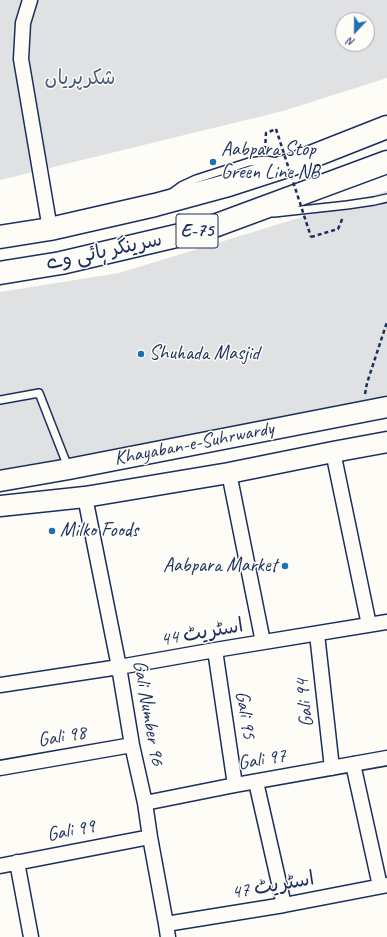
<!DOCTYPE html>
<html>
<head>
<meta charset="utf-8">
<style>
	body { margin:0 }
	#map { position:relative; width:387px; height:937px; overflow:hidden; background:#fdfcf7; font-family:Caveat,sans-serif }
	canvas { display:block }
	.north { position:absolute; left:335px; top:12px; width:40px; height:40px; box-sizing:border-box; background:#fdfcf7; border:1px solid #a3aaba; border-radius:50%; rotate:202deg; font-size:11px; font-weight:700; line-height:16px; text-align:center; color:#1b2f5e }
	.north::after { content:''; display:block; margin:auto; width:14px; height:18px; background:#1f6fb2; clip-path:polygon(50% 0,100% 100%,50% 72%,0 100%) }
</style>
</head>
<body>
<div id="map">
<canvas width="387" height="937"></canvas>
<div class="north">N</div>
</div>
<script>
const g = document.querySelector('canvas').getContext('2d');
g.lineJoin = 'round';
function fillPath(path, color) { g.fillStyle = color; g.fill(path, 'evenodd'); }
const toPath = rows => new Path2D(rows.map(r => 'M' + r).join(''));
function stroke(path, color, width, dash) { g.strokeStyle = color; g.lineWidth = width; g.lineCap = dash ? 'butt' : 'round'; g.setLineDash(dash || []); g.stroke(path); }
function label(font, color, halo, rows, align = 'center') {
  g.font = font + ' Caveat,"Playpen Sans Arabic",sans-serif'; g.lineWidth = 3; g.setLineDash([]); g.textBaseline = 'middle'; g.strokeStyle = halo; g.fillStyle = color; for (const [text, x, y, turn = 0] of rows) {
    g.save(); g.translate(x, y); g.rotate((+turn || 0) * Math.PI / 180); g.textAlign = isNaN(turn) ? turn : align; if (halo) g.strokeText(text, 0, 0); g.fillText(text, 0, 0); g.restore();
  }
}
const green = toPath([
	[0,0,387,0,387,78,283,111,0,180],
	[343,20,367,20,367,44,343,44],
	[387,191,387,402,0,471,0,292,119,273]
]);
const path = toPath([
	[265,150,266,133,276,129],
	[311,237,338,229,343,217],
	[365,394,367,383,387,322]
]);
const service = toPath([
	[173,192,181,186,196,179,249,162,265,160,278,162],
	[274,213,347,205,374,201,387,198],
	[0,400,39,393,68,467]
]);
const minor = toPath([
	[30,0,23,23,21,59,50,229],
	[333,452,369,625],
	[229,473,263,642],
	[85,497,119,667,132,745,145,803,150,837,166,924,168,937],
	[317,634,332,768],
	[215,650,235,785],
	[0,685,119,667,215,650,387,622],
	[353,764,380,886],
	[0,768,132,745],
	[256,782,284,905],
	[145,803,235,785,387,758],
	[17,862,31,937],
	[0,866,150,837],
	[166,924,284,905,387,885]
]);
const secondary = toPath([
	[0,481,69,469,387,407],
	[0,506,85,497,229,473,333,452,387,442]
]);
const trunk = toPath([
	[0,237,50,229,155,205,225,186,293,164,387,127],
	[0,273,61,263,206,229,387,162]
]);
const pathBridge = toPath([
	[276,129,311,237]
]);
const markers = [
	[213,162,4,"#1f6fb2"],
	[141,354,4,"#1f6fb2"],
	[52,531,4,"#1f6fb2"],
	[285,566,4,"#1f6fb2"]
];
const shields = [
	[197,231,42]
];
const shieldNames = [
	["E-75",197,231]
];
const parkNames = [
	["شکرپریاں",80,79]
];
const poiNames = [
	["Aabpara Stop",221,150],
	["Green Line NB",221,173],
	["Shuhada Masjid",149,354],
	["Milko Foods",60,531],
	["Aabpara Market",277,566,"right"]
];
const streetNames = [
	["سرینگر ہائی وے",104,252,-12],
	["Khayaban-e-Suhrwardy",194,444,-11],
	["اسٹریٹ 44",202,633,-10],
	["Gali 94",305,703,-96],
	["Gali Number 96",148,713,80],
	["Gali 95",245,715,81],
	["Gali 98",62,737,-10],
	["Gali 97",262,760,-10],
	["Gali 99",71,831,-11],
	["اسٹریٹ 47",273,886,-10]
];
fillPath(green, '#e0e1e3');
stroke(service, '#1b2f5e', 10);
stroke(minor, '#1b2f5e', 17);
stroke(secondary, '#1b2f5e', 23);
stroke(trunk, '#1b2f5e', 25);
stroke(path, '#1b2f5e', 2.5, [4, 3]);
stroke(service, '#fdfcf7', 7);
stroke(minor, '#fdfcf7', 14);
stroke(secondary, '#fdfcf7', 20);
stroke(trunk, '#fdfcf7', 22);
stroke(pathBridge, '#1b2f5e', 2.5, [4, 3]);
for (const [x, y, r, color] of markers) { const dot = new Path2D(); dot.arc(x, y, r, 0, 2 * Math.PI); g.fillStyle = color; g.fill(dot); stroke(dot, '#fdfcf7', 1.5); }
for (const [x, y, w] of shields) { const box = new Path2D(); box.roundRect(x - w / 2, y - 17, w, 34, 3); g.fillStyle = '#fdfcf7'; g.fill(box); stroke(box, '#1b2f5e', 1); }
label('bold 19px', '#1b2f5e', null, shieldNames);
label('20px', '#4c5c7f', '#fdfcf7', parkNames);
label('20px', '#1b2f5e', '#fdfcf7', poiNames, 'left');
label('20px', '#1b2f5e', '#fdfcf7', streetNames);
</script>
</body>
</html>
